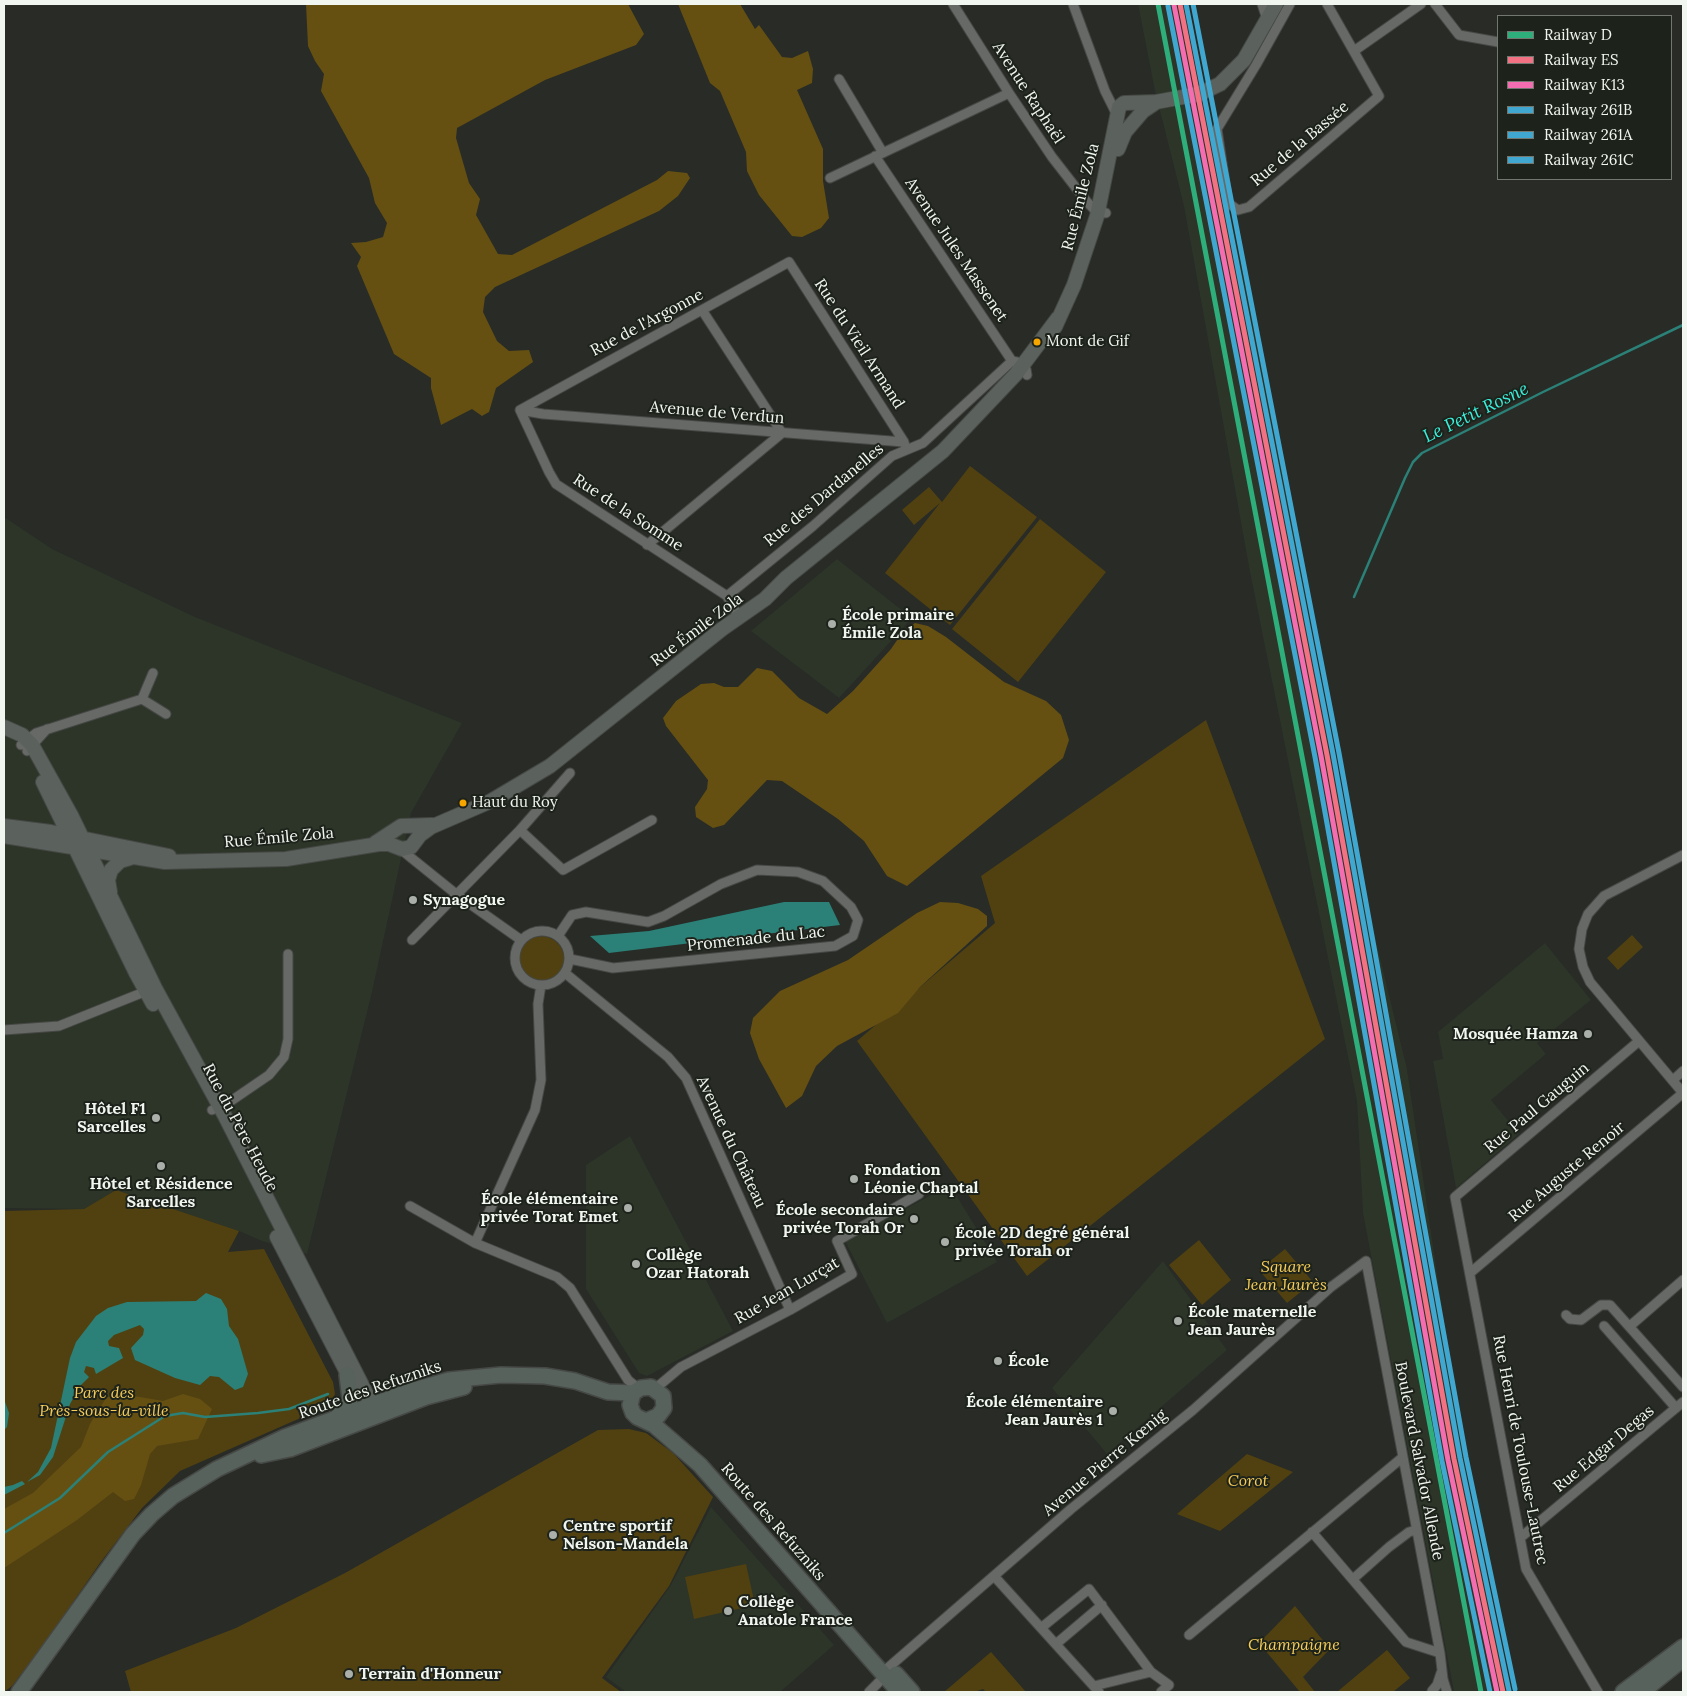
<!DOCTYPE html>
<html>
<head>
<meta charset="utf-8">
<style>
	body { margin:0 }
	#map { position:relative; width:1687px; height:1696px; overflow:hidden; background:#282b26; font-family:Lora,serif }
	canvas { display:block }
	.frame { position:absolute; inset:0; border:5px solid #f2f6f0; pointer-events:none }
	.legend { position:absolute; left:1497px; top:15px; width:175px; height:165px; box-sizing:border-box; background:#1d231b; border:1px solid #727770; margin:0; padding:6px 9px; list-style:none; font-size:15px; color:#f2f6f0 }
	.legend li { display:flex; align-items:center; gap:10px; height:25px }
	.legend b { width:25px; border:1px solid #727770 }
</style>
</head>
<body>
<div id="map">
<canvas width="1687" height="1696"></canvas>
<div class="frame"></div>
<ul class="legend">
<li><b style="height:6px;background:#2dae7a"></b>Railway D</li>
<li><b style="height:6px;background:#f27284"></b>Railway ES</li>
<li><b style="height:6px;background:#f56db1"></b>Railway K13</li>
<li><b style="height:6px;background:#40a8d0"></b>Railway 261B</li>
<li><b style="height:6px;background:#40a8d0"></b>Railway 261A</li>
<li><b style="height:6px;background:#40a8d0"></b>Railway 261C</li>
</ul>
</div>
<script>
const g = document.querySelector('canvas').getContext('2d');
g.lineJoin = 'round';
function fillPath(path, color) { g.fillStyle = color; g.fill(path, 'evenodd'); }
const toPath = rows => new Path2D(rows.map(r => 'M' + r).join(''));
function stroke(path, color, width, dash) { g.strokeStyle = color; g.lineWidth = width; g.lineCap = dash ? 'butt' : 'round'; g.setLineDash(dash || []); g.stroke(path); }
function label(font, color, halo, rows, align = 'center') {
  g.font = font + ' Lora,serif'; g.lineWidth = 4; g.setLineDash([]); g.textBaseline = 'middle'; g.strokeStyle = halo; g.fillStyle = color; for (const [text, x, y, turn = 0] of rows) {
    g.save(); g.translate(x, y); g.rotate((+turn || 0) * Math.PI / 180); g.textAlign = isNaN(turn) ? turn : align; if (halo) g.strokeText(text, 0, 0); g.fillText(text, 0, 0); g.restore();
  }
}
const built = toPath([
	[1138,4,1185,4,1264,372,1347,822,1407,1069,1479,1560,1509,1692,1454,1692,1363,1213,1357,1101,1250,572,1184,206,1155,91],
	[4,517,52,549,195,617,462,723,411,813,372,992,307,1254,262,1241,239,1231,116,1190,84,1209,4,1208],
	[837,559,912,618,839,698,751,631],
	[1545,943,1591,1000,1537,1043,1546,1054,1491,1100,1519,1134,1456,1188,1433,1061,1443,1059,1438,1032],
	[630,1136,733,1331,647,1376,639,1373,586,1289,586,1165],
	[950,1185,997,1262,887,1323,845,1241],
	[1163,1261,1227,1350,1107,1454,1052,1388],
	[711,1507,834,1645,780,1692,626,1692,606,1677,671,1585]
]);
const green = toPath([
	[970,466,1037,517,950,625,885,573,940,503,914,525,902,510,929,487,942,502],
	[1040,519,1106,572,1018,682,952,629],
	[1206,720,1325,1039,1027,1276,857,1041,995,923,981,876],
	[1632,935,1643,947,1618,970,1607,958],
	'518 959a23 23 0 1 1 46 0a23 23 0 1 1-46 0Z',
	[116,1190,239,1231,228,1252,264,1249,333,1382,335,1394,330,1405,180,1471,142,1508,100,1563,44,1644,12,1686,4,1692,4,1211,84,1209],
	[1199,1240,1231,1280,1202,1305,1169,1265],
	[1285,1249,1313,1282,1287,1303,1259,1270],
	[629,1429,646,1433,673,1453,713,1497,669,1586,602,1678,621,1692,131,1692,125,1671,236,1628,345,1573,598,1430],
	[1247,1454,1293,1472,1220,1531,1177,1514],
	[746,1564,755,1605,694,1619,685,1577],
	[1295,1606,1330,1649,1303,1677,1315,1692,1300,1692,1259,1643],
	[1387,1650,1410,1678,1393,1692,1337,1692],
	[991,1652,1026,1692,986,1692,983,1689,974,1692,944,1692]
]);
const forest = toPath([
	[306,4,628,4,644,34,636,45,545,80,457,128,456,138,469,183,480,199,476,215,498,254,512,255,657,180,668,171,687,173,690,178,678,196,659,211,495,287,485,297,483,312,497,341,509,351,529,350,533,362,496,388,489,412,482,416,472,409,441,425,431,388,431,378,394,354,357,266,361,257,351,243,366,242,383,237,387,223,375,203,369,178,321,91,324,74,315,61,308,46],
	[678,4,740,4,755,29,759,25,782,57,792,58,808,51,813,69,812,83,797,90,823,149,823,181,829,218,821,228,802,237,792,236,759,195,747,171,746,152,720,91,710,83],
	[915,623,928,626,946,637,1004,682,1046,701,1061,715,1069,740,1063,758,907,886,887,876,864,841,838,819,782,781,767,780,724,825,713,828,696,817,695,807,707,789,708,780,666,726,663,718,676,701,701,684,714,683,724,687,738,687,757,668,772,671,799,698,827,714,853,691,891,649,904,630],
	[940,902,958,903,978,909,987,916,987,926,920,987,898,1013,837,1046,816,1066,802,1096,786,1108,759,1059,750,1033,753,1018,780,991,848,960,917,913],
	[117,1393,163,1401,183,1394,200,1399,212,1409,198,1439,157,1446,150,1454,141,1485,134,1499,125,1501,113,1492,77,1520,4,1568,4,1509,33,1493,81,1447,90,1424,106,1398]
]);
const water = toPath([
	[784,902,829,902,840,925,609,953,590,936,649,931],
	[206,1293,221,1299,227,1309,229,1326,238,1339,248,1374,243,1387,235,1390,219,1377,210,1376,200,1385,175,1378,135,1360,131,1348,143,1335,144,1329,140,1325,114,1335,108,1341,109,1346,119,1348,123,1358,96,1374,94,1368,86,1366,84,1372,89,1377,80,1386,70,1404,53,1457,40,1475,27,1482,38,1472,51,1448,70,1358,76,1342,96,1316,108,1308,127,1302,196,1301],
	[4,1399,9,1413,7,1427,4,1430],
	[22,1481,25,1484,4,1495,4,1487,13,1485]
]);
const stream = toPath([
	[1354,597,1405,478,1413,462,1422,453,1543,392,1683,325],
	[4,1533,60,1498,108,1452,165,1416,183,1413,205,1417,258,1413,289,1409,328,1394]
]);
const street = toPath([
	[953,4,1009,93,1052,157,1087,202,1096,211,1106,213],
	[1073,4,1105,91,1116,113],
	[1262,4,1267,19],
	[1290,4,1256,65,1217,129,1228,203,1238,210,1249,207,1379,96,1327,4],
	[1435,4,1459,35,1498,42],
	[1354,51,1421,4],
	[839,79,883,153],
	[875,156,1012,361],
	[830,178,1009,93],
	[520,410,789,262,904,442],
	[520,410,543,414,904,442,905,446],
	[520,410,549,472,556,484,727,596,739,618],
	[647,545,782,433,702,310],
	[727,596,813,526,892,456,923,443,1012,361,1017,362,1026,369,1027,375],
	[142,699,166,714],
	[21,745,36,733,142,699,153,673],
	[27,751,47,729],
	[520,830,563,870,652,820],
	[399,848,456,894,521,940],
	[1683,855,1604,896,1588,914,1582,929,1579,949,1583,967,1590,982,1683,1093],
	'515 958a27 27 0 1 1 54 0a27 27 0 1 1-54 0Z',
	[558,936,572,915,586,912,648,922,664,916,721,884,757,870,798,872,823,881,851,907,858,920,853,936,835,946,613,968,570,959],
	[412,940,520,830,570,773],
	[565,973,668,1057,686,1078,790,1310],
	[4,1030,59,1026,149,990],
	[1673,1080,1683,1071],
	[212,1110,228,1103,269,1075,284,1057,288,1039,288,954],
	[410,1206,475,1243,557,1277,570,1288,628,1380,639,1389],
	[475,1243,535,1110,541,1080,538,1004,541,985],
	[1470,1273,1683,1093],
	[1566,1315,1570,1319,1581,1320,1601,1305,1610,1305,1683,1387],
	[1604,1326,1676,1408],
	[1630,1326,1683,1280],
	[656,1388,681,1367,790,1310,852,1274,837,1241,919,1194],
	[1312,1532,1406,1642,1440,1653],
	[1520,1538,1683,1402],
	[994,1576,1099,1692],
	[1353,1579,1389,1547,1409,1532,1416,1530],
	[1041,1628,1089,1589,1151,1672,1169,1685,1161,1692],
	[1189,1635,1403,1457],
	[1056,1644,1102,1605],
	[882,1673,1071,1509,1193,1410,1331,1287,1366,1261,1440,1653,1443,1679,1447,1692],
	[1094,1686,1151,1672],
	[1432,1691,1437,1685,1441,1673],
	[869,1692,887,1674],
	[1598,1692,1526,1569,1455,1197,1639,1041]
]);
const secondary = toPath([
	[1118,149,1125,132,1143,111,1155,103],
	[1055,327,1074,285,1097,216,1119,107,1124,103,1156,102,1199,94,1220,84,1244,60,1276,4],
	[4,727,22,735,32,745,72,817,155,988,226,1118,372,1405,368,1414],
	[43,782,136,973,153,1004],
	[4,826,51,832,169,856],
	[4,836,165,862,286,859,379,844,389,844,402,849,411,847,420,835,431,827,491,801,550,766,722,629,765,599,786,578,943,451,1016,374,1058,318],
	[375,843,401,826,432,825],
	[110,892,108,880,111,870,120,861,130,858],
	[277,1237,353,1384]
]);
const primary = toPath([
	[336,1418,347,1407,350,1399,347,1375],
	[646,1421,658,1416,664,1408,663,1396,651,1387,641,1388,633,1393,630,1405,633,1413,637,1417,654,1425,700,1465,899,1692],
	[261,1455,290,1449,426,1397,464,1387],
	[896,1674,912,1692],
	[19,1692,133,1534,152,1514,173,1496,217,1469,285,1437,407,1392,449,1380,501,1375,545,1376,575,1381,608,1392,633,1393],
	[1623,1692,1683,1647],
	[1642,1692,1683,1659]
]);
const rail1 = toPath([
	[1158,4,1481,1692]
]);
const rail2 = toPath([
	[1180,4,1327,755,1454,1459,1503,1692]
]);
const rail3 = toPath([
	[1174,5,1321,756,1448,1460,1497,1692]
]);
const rail4 = toPath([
	[1186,4,1333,754,1460,1458,1509,1691]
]);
const rail5 = toPath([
	[1168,6,1315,757,1442,1461,1490,1692]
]);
const rail6 = toPath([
	[1193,4,1339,753,1466,1457,1515,1689]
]);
const markers = [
	[1037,342,4.5,"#f7a600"],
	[832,624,5,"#abafa9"],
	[463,803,4.5,"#f7a600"],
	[413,900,5,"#abafa9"],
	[1588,1034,5,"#abafa9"],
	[156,1118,5,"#abafa9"],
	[161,1166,5,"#abafa9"],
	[854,1179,5,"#abafa9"],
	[628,1208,5,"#abafa9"],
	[914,1219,5,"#abafa9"],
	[945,1242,5,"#abafa9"],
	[636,1264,5,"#abafa9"],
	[1178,1321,5,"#abafa9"],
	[998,1361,5,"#abafa9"],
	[1113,1411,5,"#abafa9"],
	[553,1535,5,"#abafa9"],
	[728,1611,5,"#abafa9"],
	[349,1674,5,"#abafa9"]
];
const busNames = [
	["Mont de Gif",1046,342],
	["Haut du Roy",472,803]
];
const streetNames = [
	["Avenue Raphaël",1028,93,57],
	["Rue de la Bassée",1300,144,-40],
	["Rue Émile Zola",1081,197,-76],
	["Avenue Jules Massenet",956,250,56],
	["Rue de l'Argonne",647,323,-28],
	["Rue du Vieil Armand",859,344,57],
	["Avenue de Verdun",717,413,5],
	["Rue des Dardanelles",824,495,-40],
	["Rue de la Somme",628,513,33],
	["Rue Émile Zola",697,630,-37],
	["Rue Émile Zola",279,838,-5],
	["Promenade du Lac",756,939,-6],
	["Rue Paul Gauguin",1537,1108,-40],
	["Rue du Père Heude",240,1128,62],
	["Avenue du Château",731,1142,65],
	["Rue Auguste Renoir",1567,1172,-40],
	["Rue Jean Lurçat",787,1291,-30],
	["Route des Refuzniks",370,1390,-19],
	["Rue Edgar Degas",1604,1449,-40],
	["Rue Henri de Toulouse-Lautrec",1520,1450,79],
	["Boulevard Salvador Allende",1419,1461,79],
	["Avenue Pierre Kœnig",1105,1463,-40],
	["Route des Refuzniks",773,1522,49]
];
const poiNames = [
	["École primaire",842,615],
	["Émile Zola",842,633],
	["Synagogue",423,900],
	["Mosquée Hamza",1578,1034,"right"],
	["Hôtel F1",146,1109,"right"],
	["Sarcelles",146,1127,"right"],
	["Fondation",864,1170],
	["Léonie Chaptal",864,1188],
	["Hôtel et Résidence",161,1184,"center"],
	["Sarcelles",161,1202,"center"],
	["École élémentaire",618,1199,"right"],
	["privée Torat Emet",618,1217,"right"],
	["École secondaire",904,1210,"right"],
	["privée Torah Or",904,1228,"right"],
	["École 2D degré général",955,1233],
	["privée Torah or",955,1251],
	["Collège",646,1255],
	["Ozar Hatorah",646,1273],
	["École maternelle",1188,1312],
	["Jean Jaurès",1188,1330],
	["École",1008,1361],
	["École élémentaire",1103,1402,"right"],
	["Jean Jaurès 1",1103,1420,"right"],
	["Centre sportif",563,1526],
	["Nelson-Mandela",563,1544],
	["Collège",738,1602],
	["Anatole France",738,1620],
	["Terrain d'Honneur",359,1674]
];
const parkNames = [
	["Square",1286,1267],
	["Jean Jaurès",1286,1285],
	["Parc des",104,1393],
	["Près-sous-la-ville",104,1411],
	["Corot",1248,1481],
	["Champaigne",1294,1645]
];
const waterNames = [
	["Le Petit Rosne",1476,413,-26]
];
fillPath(built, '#2c3528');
fillPath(green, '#514111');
fillPath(forest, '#655012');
fillPath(water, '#2b8177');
stroke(stream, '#2b8177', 2.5);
stroke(street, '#464845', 11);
stroke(secondary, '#464845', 16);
stroke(primary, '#464845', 18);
stroke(street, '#676966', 9);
stroke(secondary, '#5b615c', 14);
stroke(primary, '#57625c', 15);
stroke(rail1, '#2dae7a', 5);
stroke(rail2, '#f27284', 5);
stroke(rail3, '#f56db1', 5);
stroke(rail4, '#40a8d0', 5);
stroke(rail5, '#40a8d0', 5);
stroke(rail6, '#40a8d0', 5);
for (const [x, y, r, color] of markers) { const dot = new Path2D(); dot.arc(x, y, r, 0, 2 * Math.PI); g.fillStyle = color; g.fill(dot); stroke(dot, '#1d231b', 2); }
label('15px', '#f2f6f0', '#1d231b', busNames, 'left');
label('16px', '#f2f6f0', '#1d231b', streetNames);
label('bold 16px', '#f2f6f0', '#1d231b', poiNames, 'left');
label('italic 16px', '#f7cc57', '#1d231b', parkNames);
label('italic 18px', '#3aeedb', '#1d231b', waterNames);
</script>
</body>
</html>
